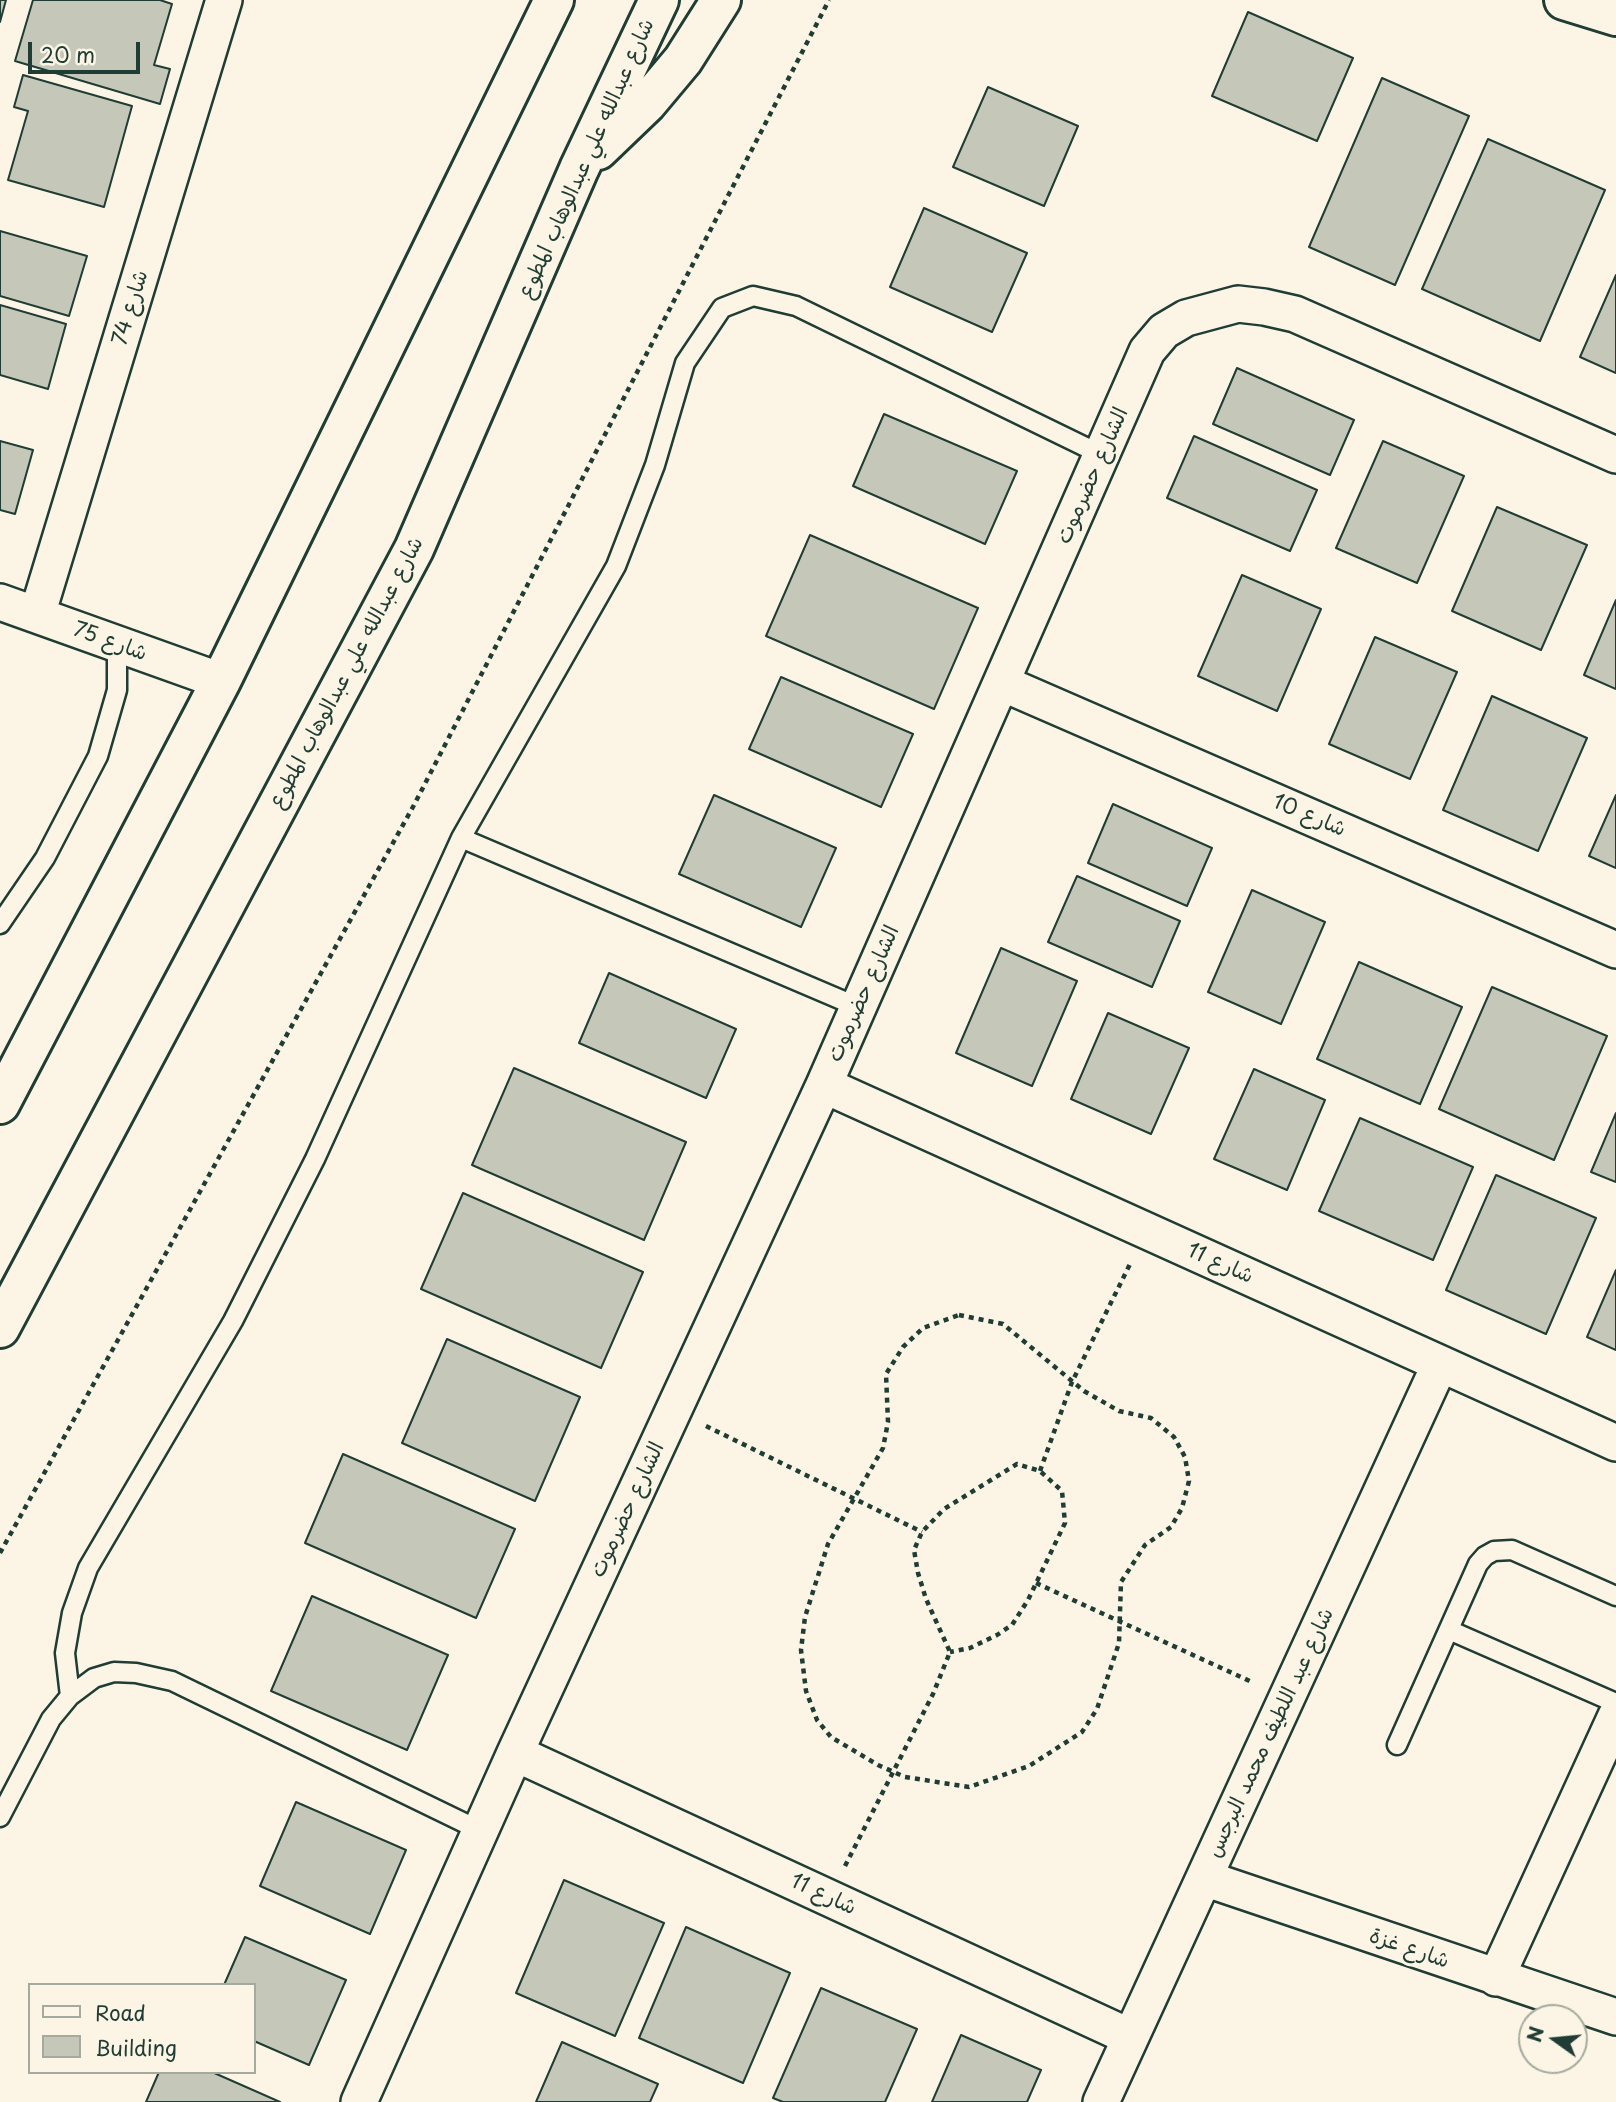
<!DOCTYPE html>
<html>
<head>
<meta charset="utf-8">
<style>
	body { margin:0 }
	#map { position:relative; width:1616px; height:2102px; overflow:hidden; background:#fcf5e5; font-family:"Playpen Sans",sans-serif }
	canvas { display:block }
	.legend { position:absolute; left:28px; top:1983px; width:228px; height:91px; box-sizing:border-box; background:#fcf5e5; border:2px solid #a4ab9e; margin:0; padding:9px 12px; list-style:none; font-size:21px; color:#1f3d34 }
	.legend li { display:flex; align-items:center; gap:14px; height:35px }
	.legend b { width:35px; border:2px solid #a4ab9e }
	.north { position:absolute; left:1518px; top:2004px; width:70px; height:70px; box-sizing:border-box; background:#fcf5e5; border:2px solid #a4ab9e; border-radius:50%; rotate:285deg; font-size:19px; font-weight:700; line-height:28px; text-align:center; color:#1f3d34 }
	.north::after { content:''; display:block; margin:auto; width:24px; height:32px; background:#1f3d34; clip-path:polygon(50% 0,100% 100%,50% 72%,0 100%) }
	.scale { position:absolute; left:28px; top:42px; width:112px; height:32px; box-sizing:border-box; border:4px solid #1f3d34; border-top:0; padding-left:9px; font-size:21px; line-height:24px; white-space:nowrap; color:#1f3d34; -webkit-text-stroke:5px #fcf5e5; paint-order:stroke }
</style>
</head>
<body>
<div id="map">
<canvas width="1616" height="2102"></canvas>
<ul class="legend">
<li><b style="height:9px;background:#fcf5e5"></b>Road</li>
<li><b style="height:19px;background:#c5c7b9"></b>Building</li>
</ul>
<div class="north">N</div>
<div class="scale">20 m</div>
</div>
<script>
const g = document.querySelector('canvas').getContext('2d');
g.lineJoin = 'round';
function fillPath(path, color) { g.fillStyle = color; g.fill(path, 'evenodd'); }
const toPath = rows => new Path2D(rows.map(r => 'M' + r).join(''));
function stroke(path, color, width, dash) { g.strokeStyle = color; g.lineWidth = width; g.lineCap = dash ? 'butt' : 'round'; g.setLineDash(dash || []); g.stroke(path); }
function label(font, color, halo, rows, align = 'center') {
  g.font = font + ' "Playpen Sans","Playpen Sans Arabic",sans-serif'; g.lineWidth = 6; g.setLineDash([]); g.textBaseline = 'middle'; g.strokeStyle = halo; g.fillStyle = color; for (const [text, x, y, turn = 0] of rows) {
    g.save(); g.translate(x, y); g.rotate((+turn || 0) * Math.PI / 180); g.textAlign = isNaN(turn) ? turn : align; if (halo) g.strokeText(text, 0, 0); g.fillText(text, 0, 0); g.restore();
  }
}
const building = toPath([
	[0,0,6,0,0,22,0,0],
	[33,0,160,0,172,4,154,65,170,69,160,104,15,61,33,0],
	[1248,12,1353,58,1317,141,1212,96,1248,12],
	[23,75,132,106,104,207,8,180,28,111,14,107,23,75],
	[1382,78,1469,116,1395,285,1309,247,1382,78],
	[988,87,1078,126,1044,206,953,167,988,87],
	[1488,139,1605,190,1540,341,1422,289,1488,139],
	[924,208,1027,253,992,332,890,287,924,208],
	[0,231,87,256,69,316,0,296,0,231],
	[1616,275,1616,373,1580,357,1616,275],
	[0,305,66,324,48,389,0,375,0,305],
	[1237,368,1354,420,1330,475,1213,424,1237,368],
	[884,414,1017,471,985,544,853,486,884,414],
	[1194,436,1317,490,1290,551,1167,498,1194,436],
	[0,441,33,450,15,514,0,510,0,441],
	[1383,441,1464,476,1417,583,1336,548,1383,441],
	[1497,507,1587,545,1541,650,1452,611,1497,507],
	[810,535,978,608,934,709,766,636,810,535],
	[1242,575,1321,609,1277,711,1198,676,1242,575],
	[1616,600,1616,689,1584,675,1616,600],
	[1375,637,1457,672,1410,779,1329,744,1375,637],
	[781,677,913,734,881,807,749,749,781,677],
	[1492,696,1587,738,1538,851,1443,810,1492,696],
	[714,795,836,848,801,927,679,874,714,795],
	[1616,795,1616,868,1589,856,1616,795],
	[1113,804,1212,848,1187,906,1088,863,1113,804],
	[1077,876,1180,921,1152,987,1048,942,1077,876],
	[1252,890,1325,922,1281,1024,1208,992,1252,890],
	[1001,948,1077,981,1032,1086,956,1053,1001,948],
	[1359,962,1462,1007,1420,1104,1317,1059,1359,962],
	[609,973,736,1029,706,1098,579,1043,609,973],
	[1492,987,1607,1036,1554,1160,1439,1109,1492,987],
	[1108,1013,1189,1048,1151,1134,1071,1099,1108,1013],
	[514,1068,686,1142,644,1240,472,1165,514,1068],
	[1254,1069,1325,1100,1287,1190,1214,1159,1254,1069],
	[1616,1113,1616,1182,1591,1172,1616,1113],
	[1360,1118,1473,1167,1433,1260,1319,1211,1360,1118],
	[1496,1175,1596,1218,1546,1334,1446,1290,1496,1175],
	[463,1193,643,1272,601,1368,421,1289,463,1193],
	[1616,1270,1616,1350,1587,1337,1616,1270],
	[447,1339,580,1397,535,1501,402,1443,447,1339],
	[343,1454,515,1529,476,1618,305,1543,343,1454],
	[312,1596,448,1655,407,1750,271,1691,312,1596],
	[296,1802,406,1850,370,1934,260,1886,296,1802],
	[564,1880,664,1923,615,2036,516,1993,564,1880],
	[686,1927,790,1973,743,2083,639,2038,686,1927],
	[245,1937,346,1980,309,2065,254,2041,254,1985,224,1985,245,1937],
	[821,1988,917,2029,885,2102,783,2102,773,2098,821,1988],
	[961,2035,1041,2070,1027,2102,932,2102,961,2035],
	[562,2042,658,2084,650,2102,536,2102,562,2042],
	[159,2072,212,2072,280,2102,146,2102,159,2072]
]);
const path = toPath([
	[959,1315,1003,1324,1084,1391,1119,1411,1151,1418,1174,1437,1185,1457,1189,1481,1182,1508,1171,1527,1145,1545,1121,1582,1119,1643,1097,1709,1082,1732,1029,1766,969,1787,905,1777,878,1765,831,1737,817,1720,806,1691,801,1650,805,1617,828,1544,883,1448,888,1422,886,1374,903,1347,923,1328,959,1315],
	[706,1426,922,1532],
	[1040,1471,1072,1382,1130,1264],
	[0,1553,414,805,829,0],
	[1036,1583,1254,1683],
	[845,1866,933,1694,950,1652,926,1599,918,1573,914,1550,922,1532,944,1509,1017,1464,1040,1471,1062,1491,1065,1523,1028,1600,1012,1625,997,1635,970,1648,950,1652]
]);
const lane = toPath([
	[461,838,858,1007],
	[0,924,45,858,98,756,117,690,117,651,110,642],
	[1449,1630,1616,1703],
	[70,1696,65,1653,72,1613,88,1568,233,1321,315,1159,461,838,616,566,655,465,685,363,722,308,753,296,796,306,1102,455],
	[1397,1745,1478,1564,1485,1556,1494,1551,1512,1550,1616,1596],
	[0,1817,51,1719,70,1696,94,1678,114,1672,136,1673,172,1681,481,1831]
]);
const street = toPath([
	[0,602,221,681],
	[37,615,224,0],
	[1002,683,1616,950],
	[824,1085,1616,1443],
	[515,1753,1130,2037],
	[1204,1878,1616,2017],
	[1496,1978,1616,1716],
	[359,2102,515,1753,824,1085,1147,351,1164,331,1186,318,1238,304,1264,307,1295,314,1616,455],
	[1101,2102,1440,1364]
]);
const secondary = toPath([
	[1564,0,1616,16]
]);
const primary = toPath([
	[598,150,647,103,683,60,721,0],
	[0,1104,221,681,554,0],
	[0,1328,414,549,579,169,659,0]
]);
const streetNames = [
	["شارع عبدالله علي عبدالوهاب المطوع",587,159,-66],
	["شارع 74",131,308,-73],
	["الشارع حضرموت",1093,476,-66],
	["شارع 75",110,642,20],
	["شارع عبدالله علي عبدالوهاب المطوع",347,673,-62],
	["شارع 10",1309,816,23],
	["الشارع حضرموت",864,994,-66],
	["شارع 11",1220,1264,24],
	["الشارع حضرموت",628,1510,-65],
	["شارع عبد اللطيف محمد البرجس",1271,1733,-65],
	["شارع 11",823,1895,25],
	["شارع غزة",1409,1949,19]
];
fillPath(building, '#c5c7b9');
stroke(building, '#1f3d34', 2);
stroke(lane, '#1f3d34', 23);
stroke(street, '#1f3d34', 40);
stroke(secondary, '#1f3d34', 44);
stroke(primary, '#1f3d34', 44);
stroke(path, '#1f3d34', 4.5, [5, 5]);
stroke(lane, '#fcf5e5', 18);
stroke(street, '#fcf5e5', 35);
stroke(secondary, '#fcf5e5', 38);
stroke(primary, '#fcf5e5', 38);
label('21px', '#1f3d34', '#fcf5e5', streetNames);
</script>
</body>
</html>
